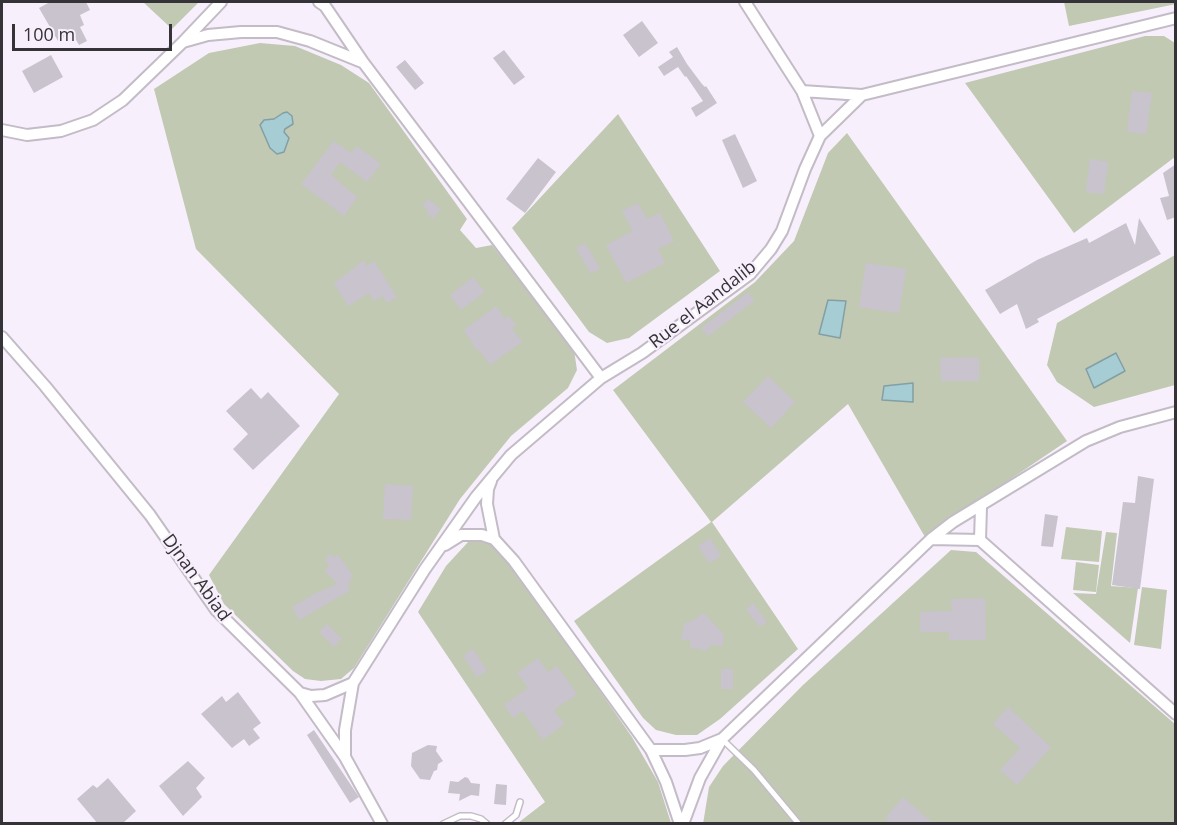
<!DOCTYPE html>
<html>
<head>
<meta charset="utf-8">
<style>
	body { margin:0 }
	#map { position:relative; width:1177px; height:825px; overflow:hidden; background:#f7f0fc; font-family:"Open Sans",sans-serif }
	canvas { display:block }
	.frame { position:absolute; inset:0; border:3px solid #353337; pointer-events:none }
	.scale { position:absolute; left:12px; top:24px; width:160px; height:27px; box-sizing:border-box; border:3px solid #353337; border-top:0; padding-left:8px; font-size:18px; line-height:21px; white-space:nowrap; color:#353337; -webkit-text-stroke:4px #f7f0fc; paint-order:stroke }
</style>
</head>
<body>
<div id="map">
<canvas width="1177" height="825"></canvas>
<div class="frame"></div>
<div class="scale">100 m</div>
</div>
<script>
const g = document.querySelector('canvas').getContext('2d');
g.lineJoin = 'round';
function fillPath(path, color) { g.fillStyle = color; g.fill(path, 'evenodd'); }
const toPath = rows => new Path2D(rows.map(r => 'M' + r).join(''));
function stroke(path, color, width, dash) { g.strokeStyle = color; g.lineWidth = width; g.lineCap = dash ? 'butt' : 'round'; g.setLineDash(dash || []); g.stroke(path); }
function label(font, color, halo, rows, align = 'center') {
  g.font = font + ' "Open Sans",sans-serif'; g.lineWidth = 4.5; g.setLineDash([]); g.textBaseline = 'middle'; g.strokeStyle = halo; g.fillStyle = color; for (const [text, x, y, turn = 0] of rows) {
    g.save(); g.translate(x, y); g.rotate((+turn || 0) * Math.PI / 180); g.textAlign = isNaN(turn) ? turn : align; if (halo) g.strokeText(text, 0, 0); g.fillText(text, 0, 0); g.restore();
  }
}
const green = toPath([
	[143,2,199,2,172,29],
	[1064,2,1175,2,1176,4,1069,26],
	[1145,36,1164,36,1175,43,1175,157,1074,233,965,83],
	[260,43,295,46,341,65,369,83,467,219,460,230,476,248,492,245,574,350,577,370,568,388,511,436,460,499,354,668,341,679,321,681,305,679,293,671,224,604,209,575,339,394,196,249,154,89,209,53],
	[618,114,720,271,629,338,607,343,589,332,512,228],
	[847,133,1067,441,925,537,848,404,712,522,798,649,720,719,697,735,676,735,656,730,643,718,574,621,711,522,613,390,755,282,794,241,828,153],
	[1175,255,1175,385,1094,407,1057,382,1047,365,1057,323],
	[1066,527,1102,531,1099,562,1061,559],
	[1106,532,1117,533,1111,586,1138,588,1130,643,1073,593,1096,594],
	[480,539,502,550,632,737,658,782,671,823,518,823,545,802,418,612,446,566,469,541],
	[951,550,976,552,1175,724,1175,823,703,824,709,787,723,766,803,685],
	[1076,562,1099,565,1096,592,1073,590],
	[1142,587,1167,590,1161,649,1134,645]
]);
const water = toPath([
	[287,112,292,116,293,124,285,129,284,132,289,138,284,152,277,154,270,148,260,125,264,120,274,119,283,113,287,112],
	[828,300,846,301,840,338,819,334,828,300],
	[1116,353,1125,371,1094,388,1086,369,1116,353],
	[913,383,913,402,882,400,884,386,913,383]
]);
const building = toPath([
	[50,2,86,2,90,10,80,15,84,25,80,27,87,41,79,45,72,33,58,41,39,8],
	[642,21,658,43,639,57,623,35],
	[677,47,687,64,702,84,705,87,706,86,717,103,696,117,691,108,703,101,686,76,685,77,678,67,664,76,658,67,673,57,669,52],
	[504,50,525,77,514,85,493,58],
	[51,55,63,77,34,93,22,71],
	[405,60,424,83,415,90,396,67],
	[1132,91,1152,93,1146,134,1127,132],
	[735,134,757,181,743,188,722,140],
	[334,141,351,153,357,146,381,164,367,182,340,162,331,175,357,197,344,216,301,184],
	[538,158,556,172,525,213,506,199],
	[1090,159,1108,162,1104,194,1086,192],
	[1176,164,1176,217,1167,220,1160,198,1169,196,1163,173],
	[428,199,441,209,433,219,426,213,428,210,422,206],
	[638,203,647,219,660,213,674,241,658,249,665,263,626,283,606,245,633,231,622,211],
	[1139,218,1161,254,1037,319,1039,322,1026,329,1017,304,1000,314,985,290,1037,260,1087,238,1089,243,1126,223,1135,245],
	[585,243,600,268,591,274,576,248],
	[364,260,367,266,374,261,397,297,387,303,383,296,374,301,369,293,348,306,334,283],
	[866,263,906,269,899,313,859,307],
	[473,277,485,292,461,310,450,295],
	[748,292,754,301,708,336,701,328],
	[496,306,505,319,509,316,516,325,512,328,522,342,490,365,479,350,477,351,464,330],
	[979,357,979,381,941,381,940,358],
	[768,376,795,402,771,428,743,402],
	[251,388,261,399,268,392,300,426,253,470,233,449,248,434,226,411],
	[1138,476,1154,479,1140,589,1112,585,1123,502,1135,503],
	[385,484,413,486,411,520,383,519],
	[1045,514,1058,516,1053,547,1041,546],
	[710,538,721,556,709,563,698,546],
	[328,554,335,557,337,555,348,567,347,568,352,574,351,580,349,580,349,591,299,620,292,607,316,593,337,584,325,571,329,565,326,561],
	[985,598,986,640,949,640,949,632,920,632,920,612,952,611,951,599],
	[753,603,767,622,760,627,746,609],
	[699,614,706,615,724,635,722,646,711,645,704,652,702,649,690,648,690,639,681,641,684,624,698,618],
	[327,624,342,639,334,647,319,632],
	[473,649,487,671,477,677,463,656],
	[538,658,548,672,557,666,577,694,554,710,564,724,543,740,523,711,513,718,504,705,528,688,517,673],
	[721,669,733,669,733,689,721,689],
	[238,692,261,723,253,729,260,738,249,746,244,739,232,748,201,714,222,696,226,702],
	[1008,707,1051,747,1017,785,1000,770,1020,748,993,724],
	[314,730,359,797,350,803,307,735],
	[428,745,437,746,436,751,443,761,438,764,437,770,434,771,430,780,420,779,411,766,412,753],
	[188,761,205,778,196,788,202,797,183,816,159,786],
	[465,777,468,778,471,783,480,784,479,796,471,795,459,801,460,794,448,793,450,781,458,782],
	[108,778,136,811,122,824,98,824,77,799,93,785,97,788],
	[496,784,507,785,506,805,494,804],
	[903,797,934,824,891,824,885,818]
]);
const service = toPath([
	[722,739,754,770,799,824],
	[443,824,460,816,471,816,481,819,487,824],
	[505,824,516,815,520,802]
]);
const minor = toPath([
	[319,2,325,6,363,62,601,378],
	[745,2,802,91,820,136],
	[183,42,208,35,241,32,277,32,310,41,362,62],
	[802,91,862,95],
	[2,130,27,135,61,131,93,120,123,100,183,42,221,2],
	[2,337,45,386,150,515,216,610,300,693,345,757,382,824],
	[491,481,488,489,487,504,494,539],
	[931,539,980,540,1176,714],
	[980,540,981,507],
	[445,545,461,535,482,535,494,539,514,561,651,750,666,782,680,824],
	[300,693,311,696,325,695,353,683,425,569,476,497,511,455,601,378,642,353,750,274,771,249,782,231,805,169,820,136,862,95,1176,18],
	[651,750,685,750,700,748,722,739],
	[345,757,345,730,353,683],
	[683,824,700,778,722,739,931,539,953,522,1086,441,1120,427,1176,412]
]);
const streetNames = [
	["Rue el Aandalib",703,305,-38],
	["Djnan Abiad",196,578,54]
];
fillPath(green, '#c1c9b3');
fillPath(water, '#a5cdd3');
stroke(water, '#839fa4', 1.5);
fillPath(building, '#c9c3ce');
stroke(service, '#c3bcc7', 8);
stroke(minor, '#c3bcc7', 14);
stroke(service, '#fff', 5);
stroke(minor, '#fff', 10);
label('18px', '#353337', '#f7f0fc', streetNames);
</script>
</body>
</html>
